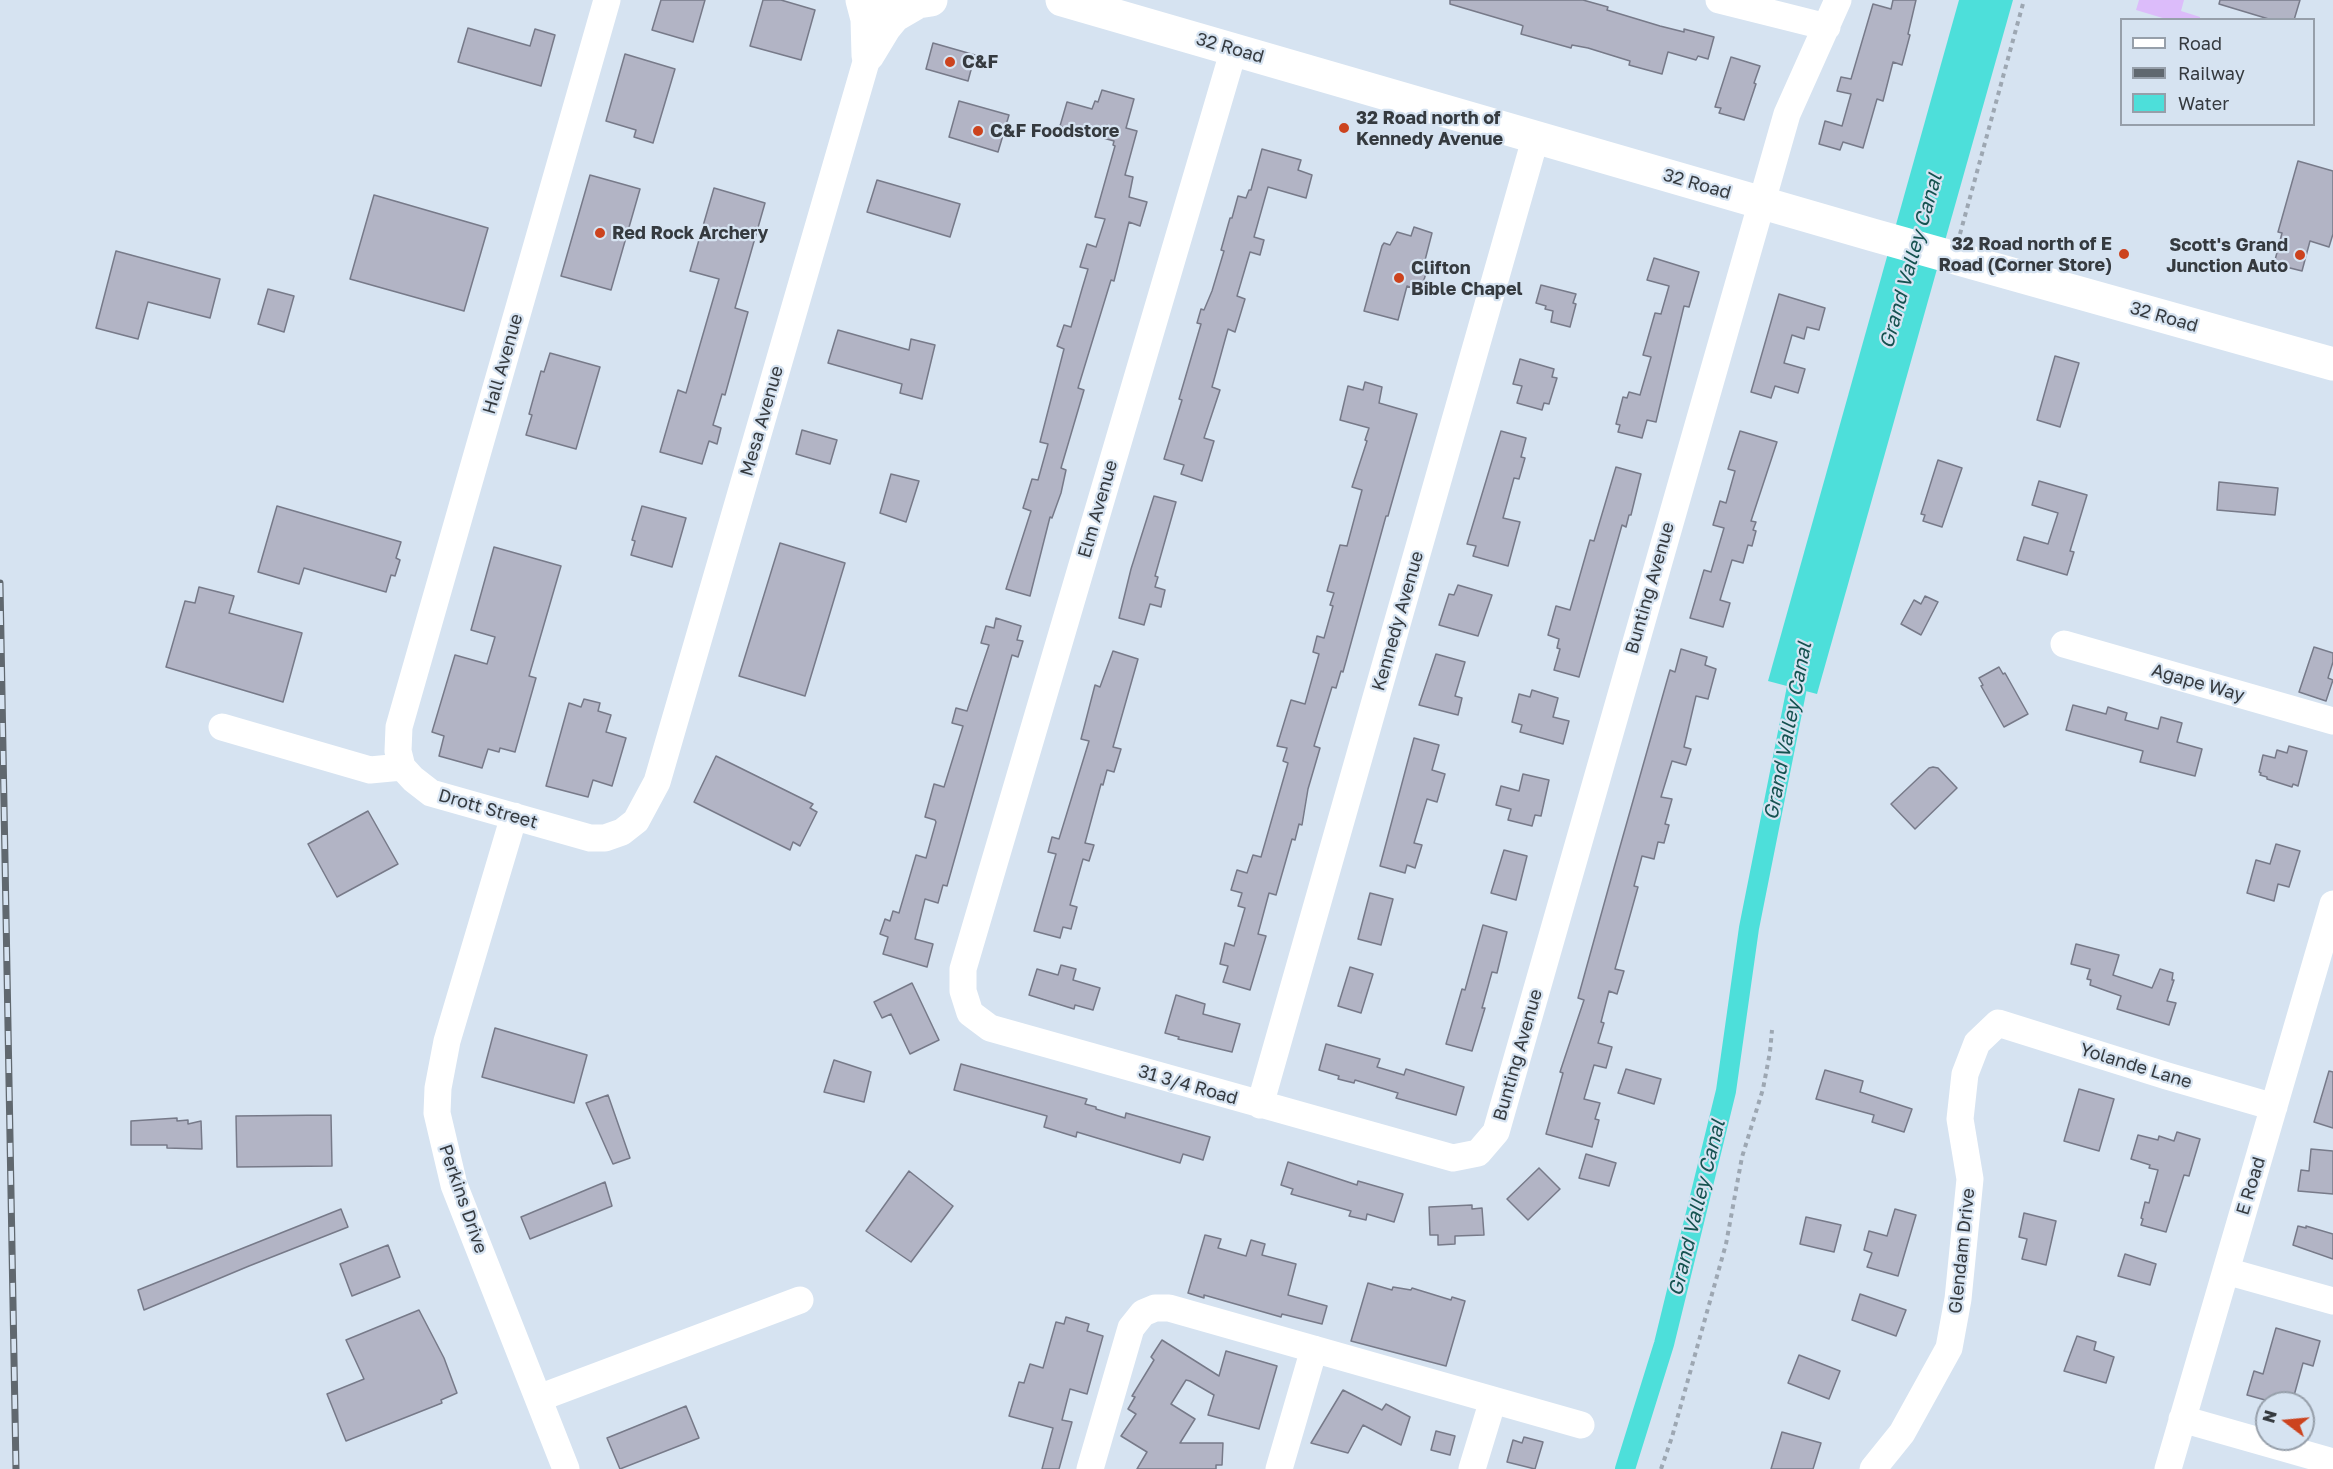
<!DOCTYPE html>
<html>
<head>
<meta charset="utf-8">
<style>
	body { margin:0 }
	#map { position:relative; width:2333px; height:1469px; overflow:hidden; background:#d6e3f1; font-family:"Golos Text",sans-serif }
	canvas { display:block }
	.legend { position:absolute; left:2120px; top:18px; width:195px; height:108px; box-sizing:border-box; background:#d6e3f1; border:2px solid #969faa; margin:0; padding:8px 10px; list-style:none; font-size:18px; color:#353a3f }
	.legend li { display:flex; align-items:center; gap:12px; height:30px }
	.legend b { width:30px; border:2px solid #969faa }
	.north { position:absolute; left:2255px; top:1391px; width:60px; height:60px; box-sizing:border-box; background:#d6e3f1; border:2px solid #969faa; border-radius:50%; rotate:286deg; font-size:16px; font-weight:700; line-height:24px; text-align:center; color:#353a3f }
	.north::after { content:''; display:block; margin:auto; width:21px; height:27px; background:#cc431e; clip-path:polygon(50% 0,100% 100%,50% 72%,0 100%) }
</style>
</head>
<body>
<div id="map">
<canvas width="2333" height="1469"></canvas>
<ul class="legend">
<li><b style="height:8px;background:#fff"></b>Road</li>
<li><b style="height:8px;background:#60686f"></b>Railway</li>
<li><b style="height:16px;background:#4ddfda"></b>Water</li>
</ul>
<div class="north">N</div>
</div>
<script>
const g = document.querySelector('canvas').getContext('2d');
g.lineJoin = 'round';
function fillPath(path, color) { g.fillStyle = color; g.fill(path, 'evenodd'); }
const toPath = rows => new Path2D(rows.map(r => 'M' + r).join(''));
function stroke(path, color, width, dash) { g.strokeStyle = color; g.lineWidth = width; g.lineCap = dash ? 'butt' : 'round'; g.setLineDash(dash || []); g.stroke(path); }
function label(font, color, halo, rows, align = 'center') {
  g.font = font + ' "Golos Text",sans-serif'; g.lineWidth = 4.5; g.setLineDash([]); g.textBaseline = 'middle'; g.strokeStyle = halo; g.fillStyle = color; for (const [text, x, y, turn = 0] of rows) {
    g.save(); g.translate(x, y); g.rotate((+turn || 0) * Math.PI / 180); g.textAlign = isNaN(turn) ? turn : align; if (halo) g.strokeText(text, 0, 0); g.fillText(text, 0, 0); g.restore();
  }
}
const green = toPath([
	[2139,0,2184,0,2181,11,2200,17,2200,19,2166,19,2136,10]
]);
const water = toPath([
	[1959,0,2013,0,1817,694,1768,681]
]);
const canal = toPath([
	[1625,1469,1664,1344,1726,1091,1749,928,1802,662]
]);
const building = toPath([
	[661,0,705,0,693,42,652,30,661,0],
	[763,0,781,0,815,10,801,60,750,46,763,0],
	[1450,0,1583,0,1608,7,1607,10,1660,26,1684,32,1684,29,1714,37,1708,59,1698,56,1696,60,1668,52,1662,74,1629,65,1630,61,1588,48,1572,45,1571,48,1521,34,1523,26,1521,25,1450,4,1450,0],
	[1893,0,1916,0,1908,34,1910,35,1902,65,1893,62,1883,101,1877,99,1863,148,1843,142,1840,150,1819,144,1825,121,1842,126,1851,94,1837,91,1841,77,1851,79,1873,4,1891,9,1893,0],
	[2220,0,2300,0,2294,20,2272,20,2219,4,2220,0],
	[468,28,530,46,535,29,555,35,541,86,458,62,468,28],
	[933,43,975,55,968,81,926,69,933,43],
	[625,54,675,69,653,143,634,137,636,130,606,121,625,54],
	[1731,57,1760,66,1754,83,1756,84,1744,120,1719,113,1721,108,1715,107,1731,57],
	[1102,90,1134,99,1126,128,1137,131,1125,175,1133,177,1129,197,1147,202,1140,226,1129,222,1114,281,1111,280,1078,388,1084,390,1061,468,1066,470,1061,493,1052,518,1050,517,1030,596,1006,589,1031,511,1023,508,1032,479,1038,480,1048,444,1040,442,1064,349,1057,346,1064,325,1071,327,1082,289,1088,269,1080,267,1087,244,1096,247,1105,219,1095,217,1115,146,1113,145,1114,141,1060,126,1067,102,1092,109,1095,101,1098,102,1102,90],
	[959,101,1009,115,998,152,949,137,959,101],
	[1262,149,1301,160,1298,170,1312,175,1306,198,1268,187,1254,237,1264,240,1260,255,1250,252,1237,296,1245,299,1235,332,1228,329,1212,387,1220,390,1204,438,1214,441,1202,481,1181,474,1184,465,1164,459,1182,400,1179,399,1201,324,1197,323,1201,309,1204,310,1212,291,1224,251,1221,250,1230,218,1232,218,1238,196,1246,198,1249,190,1251,190,1262,149],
	[2298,161,2333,171,2333,234,2329,247,2310,241,2302,271,2274,264,2282,233,2278,232,2298,161],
	[590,175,640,189,611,290,561,276,590,175],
	[877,180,960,204,950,237,867,212,877,180],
	[714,188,765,203,735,308,748,312,725,395,722,394,713,425,721,428,717,444,709,441,702,464,660,452,678,390,686,393,719,279,690,271,714,188],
	[374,195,488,228,464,311,350,279,374,195],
	[1414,227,1432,233,1423,268,1427,269,1421,291,1407,286,1398,320,1364,311,1382,246,1384,243,1390,245,1397,232,1411,236,1414,227],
	[116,251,220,279,210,318,148,302,138,339,96,328,116,251],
	[1654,258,1699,272,1689,307,1684,306,1656,422,1647,420,1642,438,1618,432,1620,425,1616,424,1623,397,1627,398,1629,392,1640,395,1651,357,1643,355,1655,313,1661,314,1669,286,1647,280,1654,258],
	[1541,285,1576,294,1573,303,1576,304,1570,327,1551,322,1553,311,1545,309,1546,306,1536,303,1541,285],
	[268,289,294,296,284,332,258,324,268,289],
	[1779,294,1825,308,1819,330,1807,327,1804,339,1792,335,1784,363,1805,369,1798,393,1775,386,1771,398,1751,392,1779,294],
	[838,330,909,350,911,339,935,345,922,399,900,393,902,384,828,363,838,330],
	[550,353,600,367,576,449,526,435,532,415,529,414,541,371,544,372,550,353],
	[2055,356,2079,363,2060,427,2037,420,2055,356],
	[1520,359,1554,369,1552,377,1557,378,1549,404,1544,403,1542,410,1517,403,1522,386,1513,384,1520,359],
	[1365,382,1382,387,1379,403,1417,414,1388,516,1386,516,1343,672,1341,671,1336,688,1332,687,1314,746,1320,748,1308,789,1302,825,1299,824,1295,840,1292,839,1276,895,1269,893,1258,934,1266,936,1250,990,1223,982,1228,966,1220,964,1225,943,1234,946,1245,908,1238,906,1242,893,1231,890,1237,870,1247,873,1253,855,1261,857,1288,763,1283,761,1287,748,1277,746,1291,700,1305,704,1319,654,1313,652,1317,636,1324,638,1333,606,1330,605,1334,593,1327,591,1340,545,1347,546,1362,490,1352,487,1367,441,1365,440,1369,428,1340,420,1348,386,1363,390,1365,382],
	[802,430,837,440,830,464,796,454,802,430],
	[1501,431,1526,438,1521,457,1525,458,1519,479,1514,478,1503,518,1520,522,1508,566,1473,556,1476,546,1467,544,1501,431],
	[1740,431,1777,442,1751,521,1756,522,1753,530,1756,531,1752,546,1748,545,1743,563,1732,560,1720,600,1730,603,1723,627,1690,618,1704,570,1711,572,1724,528,1713,525,1720,501,1726,503,1735,471,1728,469,1740,431],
	[1938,460,1962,468,1942,527,1923,521,1925,515,1921,514,1938,460],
	[1616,467,1641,474,1631,515,1629,515,1626,527,1622,525,1579,677,1554,670,1560,649,1557,648,1559,639,1548,635,1556,606,1570,610,1590,540,1594,541,1616,467],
	[891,474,919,481,906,522,880,513,891,474],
	[2039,481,2087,495,2070,551,2074,552,2067,575,2017,560,2024,537,2048,544,2058,513,2032,505,2039,481],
	[2219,482,2278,488,2275,515,2217,510,2219,482],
	[1154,496,1176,502,1155,576,1158,577,1155,587,1165,590,1161,607,1150,604,1144,625,1119,618,1131,569,1154,496],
	[277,506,401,542,396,558,400,560,395,576,391,575,386,592,304,568,299,584,258,572,277,506],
	[642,506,686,518,672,567,631,555,635,541,632,540,642,506],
	[780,543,845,563,805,696,739,676,780,543],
	[494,547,561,566,529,676,536,678,515,752,500,748,499,752,488,749,482,768,439,756,444,736,432,732,455,655,487,664,495,637,471,630,494,547],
	[1458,585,1492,595,1478,636,1439,625,1449,594,1454,595,1458,585],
	[199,587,234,596,229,613,302,633,283,702,166,667,185,601,195,603,199,587],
	[1925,596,1938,602,1921,635,1901,624,1914,600,1921,604,1925,596],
	[996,618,1021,626,1017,640,1023,641,1018,657,1012,655,947,886,943,885,938,903,925,899,915,939,933,944,927,967,883,954,888,937,880,934,885,919,890,921,893,911,899,913,916,855,926,858,936,822,935,820,925,817,934,784,944,787,963,726,952,723,956,708,967,711,989,645,981,643,986,626,994,628,996,618],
	[2314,647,2333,653,2333,662,2328,678,2333,680,2326,701,2299,692,2314,647],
	[1681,649,1707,657,1705,665,1716,669,1708,699,1696,696,1684,747,1691,749,1686,765,1672,761,1661,797,1672,799,1665,824,1669,825,1664,843,1658,842,1654,859,1642,856,1634,886,1638,887,1615,969,1624,971,1617,994,1609,991,1601,1022,1604,1023,1598,1043,1612,1047,1606,1068,1594,1065,1584,1099,1600,1103,1595,1119,1599,1120,1592,1147,1546,1134,1563,1073,1560,1072,1584,1000,1578,998,1614,868,1670,670,1675,672,1681,649],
	[1113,651,1138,659,1113,747,1121,749,1114,772,1107,770,1103,785,1101,784,1085,843,1094,845,1089,861,1083,859,1070,905,1077,907,1071,929,1063,927,1060,938,1034,931,1056,854,1048,852,1052,837,1059,839,1089,741,1081,739,1095,685,1100,687,1113,651],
	[1436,654,1465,662,1455,696,1462,698,1458,715,1419,705,1436,654],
	[1999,667,2003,674,2005,673,2028,714,2004,727,1981,686,1983,685,1979,678,1999,667],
	[1532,690,1558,698,1553,717,1569,721,1563,744,1520,732,1522,725,1512,722,1519,694,1530,697,1532,690],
	[584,699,600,703,598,711,611,715,606,732,626,738,612,786,593,780,588,797,546,786,569,703,581,707,584,699],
	[2073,705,2106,714,2108,707,2127,713,2125,720,2158,729,2161,717,2182,723,2177,742,2202,749,2195,776,2140,762,2143,751,2066,730,2073,705],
	[1414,738,1439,745,1432,770,1445,774,1437,802,1427,799,1414,843,1422,845,1415,868,1407,865,1405,873,1380,866,1414,738],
	[2289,746,2307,751,2298,786,2293,784,2292,787,2267,779,2267,777,2260,775,2261,773,2259,772,2263,755,2275,758,2277,750,2287,753,2289,746],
	[716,756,813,804,810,808,817,812,800,846,793,842,790,850,694,802,716,756],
	[1933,767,1938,768,1957,788,1915,829,1891,804,1929,768,1933,767],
	[1523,774,1549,780,1541,816,1535,815,1532,826,1508,820,1511,809,1496,805,1501,786,1519,791,1523,774],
	[368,811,398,864,337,897,308,844,368,811],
	[2276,844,2300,851,2289,887,2278,884,2274,901,2247,893,2256,860,2270,864,2276,844],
	[1504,850,1527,856,1516,900,1491,893,1504,850],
	[1370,893,1393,899,1381,945,1358,939,1370,893],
	[1483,925,1507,932,1497,973,1492,972,1482,1008,1485,1008,1472,1051,1446,1044,1462,989,1465,990,1483,925],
	[2076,944,2119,955,2113,975,2152,988,2160,969,2173,973,2172,980,2174,980,2167,1001,2176,1003,2169,1025,2117,1009,2121,996,2090,985,2091,980,2087,979,2090,969,2071,964,2076,944],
	[1061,965,1076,969,1073,980,1100,988,1093,1010,1075,1005,1074,1009,1029,995,1037,969,1058,975,1061,965],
	[1350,967,1373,974,1361,1013,1338,1006,1350,967],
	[912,983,939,1040,910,1054,891,1014,882,1018,874,1002,912,983],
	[1176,995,1205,1004,1203,1014,1240,1024,1232,1052,1178,1039,1179,1037,1165,1033,1176,995],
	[495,1028,587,1055,574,1103,482,1077,495,1028],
	[1326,1044,1380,1059,1377,1067,1404,1075,1406,1069,1464,1087,1456,1115,1396,1098,1398,1093,1355,1080,1354,1083,1338,1079,1339,1076,1319,1070,1326,1044],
	[834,1060,871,1072,864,1102,824,1092,834,1060],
	[961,1064,1087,1099,1085,1104,1096,1107,1096,1109,1125,1118,1126,1113,1210,1137,1203,1160,1183,1154,1180,1163,1077,1132,1076,1137,1044,1127,1047,1116,954,1090,961,1064],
	[1626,1069,1661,1079,1654,1104,1618,1093,1626,1069],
	[1825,1070,1863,1081,1860,1092,1912,1109,1904,1132,1872,1122,1874,1115,1816,1099,1825,1070],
	[2329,1071,2333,1072,2333,1128,2314,1122,2329,1071],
	[2079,1089,2114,1099,2099,1151,2064,1141,2079,1089],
	[608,1095,630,1158,613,1164,586,1103,608,1095],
	[331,1115,332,1166,237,1167,236,1116,331,1115],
	[177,1118,177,1121,188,1120,188,1124,201,1121,202,1149,167,1148,167,1145,131,1145,131,1121,177,1118],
	[2177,1132,2200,1139,2189,1176,2184,1175,2166,1232,2141,1225,2143,1219,2141,1218,2145,1202,2149,1203,2158,1170,2149,1168,2150,1165,2131,1159,2138,1135,2158,1140,2159,1136,2174,1141,2177,1132],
	[2311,1149,2333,1151,2333,1194,2298,1191,2301,1170,2309,1171,2311,1149],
	[1586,1154,1616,1163,1609,1186,1579,1178,1586,1154],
	[1288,1162,1357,1185,1358,1181,1403,1194,1394,1222,1367,1214,1366,1220,1349,1216,1351,1211,1291,1194,1293,1189,1281,1185,1288,1162],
	[1539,1168,1560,1189,1528,1220,1507,1199,1539,1168],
	[909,1171,953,1206,911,1262,866,1231,909,1171],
	[605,1182,612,1206,530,1239,521,1217,605,1182],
	[1472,1205,1472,1209,1482,1208,1484,1235,1455,1236,1455,1244,1438,1245,1438,1235,1430,1235,1429,1207,1472,1205],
	[341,1209,348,1227,249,1266,144,1310,138,1290,341,1209],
	[1895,1209,1916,1215,1898,1276,1867,1267,1872,1253,1864,1250,1869,1231,1887,1236,1895,1209],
	[2024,1213,2056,1221,2046,1265,2022,1259,2027,1239,2019,1237,2024,1213],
	[1806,1217,1841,1225,1834,1252,1800,1244,1806,1217],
	[2298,1226,2306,1228,2306,1226,2333,1234,2333,1259,2293,1245,2298,1226],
	[1205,1235,1221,1239,1218,1248,1246,1256,1251,1240,1265,1244,1262,1255,1296,1264,1288,1295,1327,1306,1322,1324,1282,1314,1281,1317,1204,1295,1204,1298,1188,1293,1205,1235],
	[388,1245,400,1277,352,1296,340,1264,388,1245],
	[2125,1254,2156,1264,2150,1285,2118,1276,2125,1254],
	[1368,1283,1392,1290,1393,1287,1411,1290,1412,1288,1451,1300,1452,1297,1465,1301,1446,1366,1351,1341,1368,1283],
	[1860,1294,1906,1310,1896,1336,1852,1320,1860,1294],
	[419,1310,444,1358,457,1393,441,1400,442,1403,346,1441,327,1394,364,1379,346,1340,419,1310],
	[1066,1317,1089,1324,1087,1331,1103,1336,1087,1394,1070,1389,1062,1420,1072,1422,1059,1469,1042,1469,1053,1428,1009,1416,1019,1382,1024,1383,1030,1364,1043,1368,1056,1322,1064,1324,1066,1317],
	[2276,1328,2320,1341,2313,1366,2303,1363,2292,1403,2276,1403,2247,1395,2254,1371,2263,1374,2276,1328],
	[2077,1336,2096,1342,2094,1350,2114,1357,2106,1383,2064,1371,2077,1336],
	[1162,1340,1219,1376,1226,1351,1277,1366,1259,1429,1208,1415,1214,1395,1190,1381,1186,1380,1171,1404,1195,1419,1180,1443,1223,1443,1222,1465,1216,1465,1216,1469,1137,1469,1147,1452,1121,1436,1136,1414,1128,1409,1135,1397,1132,1396,1154,1360,1151,1357,1162,1340],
	[1799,1355,1840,1371,1829,1399,1788,1383,1799,1355],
	[1343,1390,1382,1410,1386,1404,1410,1417,1401,1445,1363,1425,1348,1453,1311,1443,1343,1390],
	[686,1406,699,1438,620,1469,607,1438,686,1406],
	[1436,1431,1455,1436,1450,1455,1431,1450,1436,1431],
	[1782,1432,1821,1443,1813,1469,1771,1469,1782,1432],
	[1524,1437,1543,1442,1535,1469,1507,1462,1513,1440,1522,1443,1524,1437]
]);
const path = toPath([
	[1960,234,2024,0],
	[1661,1469,1672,1437,1726,1244,1742,1157,1763,1089,1770,1052,1772,1030]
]);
const minor = toPath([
	[607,0,399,727,398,751,402,767,413,779,431,793,590,838,605,838,622,832,636,821,657,782,884,0],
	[1719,0,1827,27],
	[1234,49,963,969,963,991,970,1013,990,1028,1453,1158,1478,1153,1496,1132,1787,114,1838,0],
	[2064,644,2333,721],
	[222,727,370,770,402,767],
	[514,816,447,1041,438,1088,437,1113,454,1185,566,1469],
	[1260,1105,1536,136],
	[2226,1271,2333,1301],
	[539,1398,800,1300],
	[2182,1419,2333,1462],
	[1090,1469,1131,1328,1143,1313,1155,1308,1169,1308,1581,1425],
	[1279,1469,1314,1349],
	[1472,1469,1493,1400],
	[1873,1469,1902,1433,1949,1348,1958,1299,1970,1179,1960,1119,1965,1074,1977,1043,1998,1023,2167,1076,2274,1107],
	[2168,1469,2333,904]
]);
const major = toPath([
	[862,0,867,19,868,55],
	[1062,0,1873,235,2333,364],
	[868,55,885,27,894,16,918,2,931,0]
]);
const rail = toPath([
	[0,583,16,1469]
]);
const markers = [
	[950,62,6,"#cc431e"],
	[1344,128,6,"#cc431e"],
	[978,131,6,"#cc431e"],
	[600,233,6,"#cc431e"],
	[2124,254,6,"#cc431e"],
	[2300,255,6,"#cc431e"],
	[1399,278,6,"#cc431e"]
];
const streetNames = [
	["32 Road",1230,48,16],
	["32 Road",1697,184,16],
	["32 Road",2164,317,16],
	["Hall Avenue",503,364,-74],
	["Mesa Avenue",762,421,-74],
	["Elm Avenue",1098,509,-74],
	["Bunting Avenue",1650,588,-74],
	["Kennedy Avenue",1398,621,-74],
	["Agape Way",2198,683,16],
	["Drott Street",488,809,16],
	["Bunting Avenue",1518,1055,-74],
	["Yolande Lane",2136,1066,17],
	["31 3/4 Road",1188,1085,16],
	["E Road",2251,1186,-73],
	["Perkins Drive",463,1199,71],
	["Glendam Drive",1962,1251,-84]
];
const poiNames = [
	["C&F",962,62],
	["32 Road north of",1356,118],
	["Kennedy Avenue",1356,139],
	["C&F Foodstore",990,131],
	["Red Rock Archery",612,233],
	["32 Road north of E",2112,244,"right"],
	["Road (Corner Store)",2112,265,"right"],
	["Scott's Grand",2288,245,"right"],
	["Junction Auto",2288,266,"right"],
	["Clifton",1411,268],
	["Bible Chapel",1411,289]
];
const waterNames = [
	["Grand Valley Canal",1911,261,-74],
	["Grand Valley Canal",1788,731,-79],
	["Grand Valley Canal",1697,1208,-76]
];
fillPath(green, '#dcbcfa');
fillPath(water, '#4ddfda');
stroke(canal, '#4ddfda', 20);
fillPath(building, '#b2b4c5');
stroke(building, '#777a89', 1.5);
stroke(path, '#9da7b2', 4, [4.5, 4.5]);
stroke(minor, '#fff', 27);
stroke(major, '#fff', 33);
stroke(rail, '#60686f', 7);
stroke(rail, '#d6e3f1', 4.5, [14]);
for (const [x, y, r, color] of markers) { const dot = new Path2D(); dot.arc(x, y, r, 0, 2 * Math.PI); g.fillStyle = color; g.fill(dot); stroke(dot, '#d6e3f1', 2); }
label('18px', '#353a3f', '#d6e3f1', streetNames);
label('bold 18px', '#353a3f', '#d6e3f1', poiNames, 'left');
label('italic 20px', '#155250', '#d6e3f1', waterNames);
</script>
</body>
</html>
